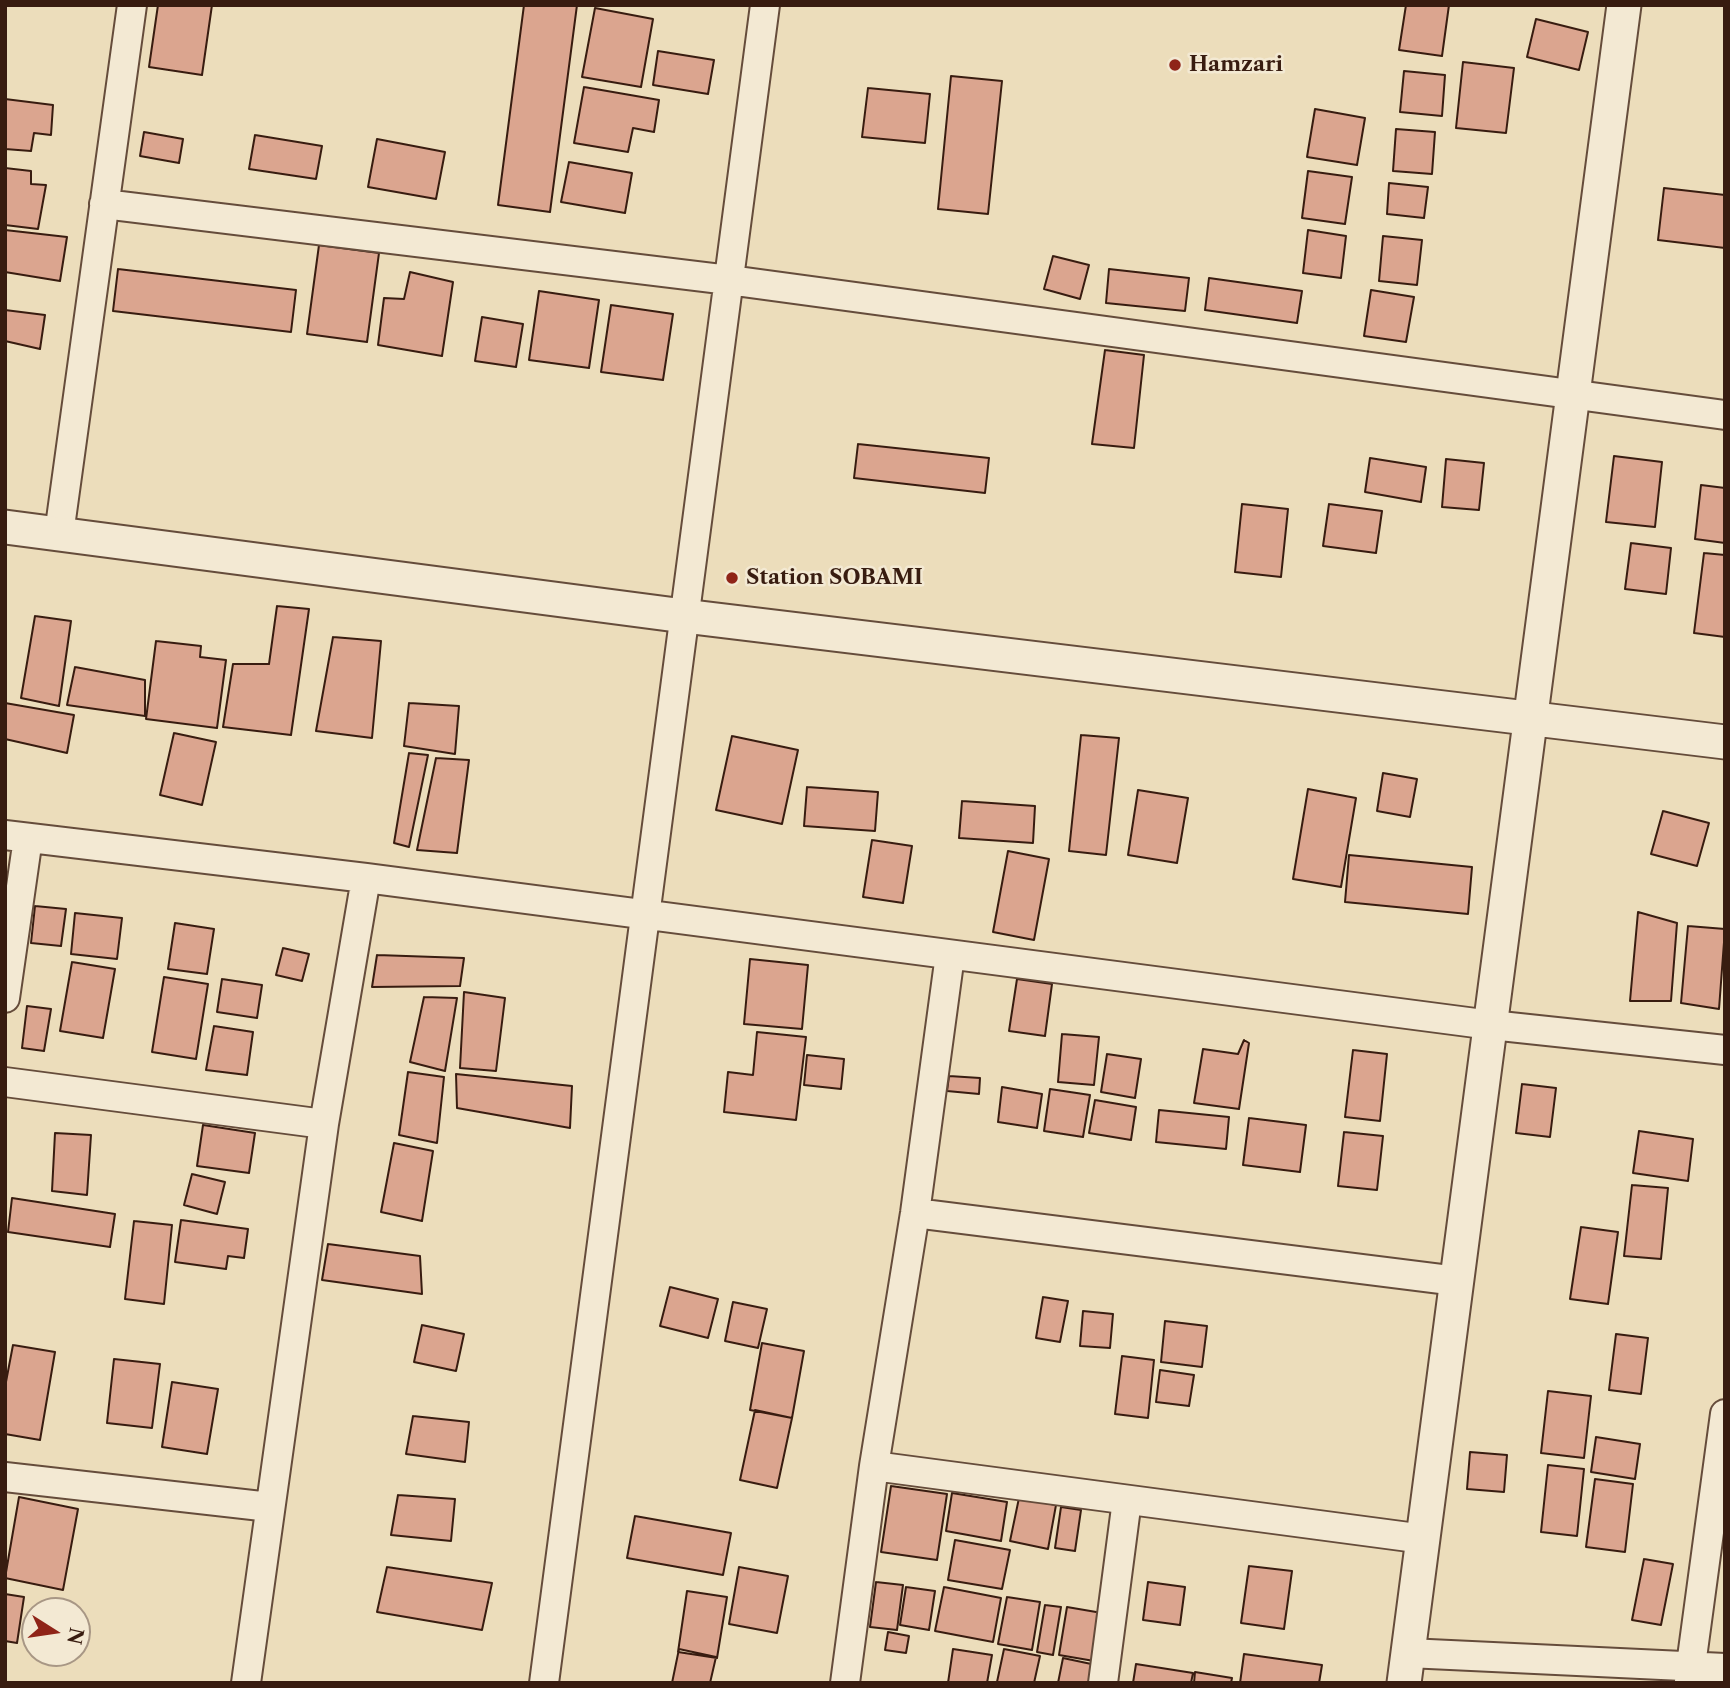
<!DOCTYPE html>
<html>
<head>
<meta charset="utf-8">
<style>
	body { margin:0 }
	#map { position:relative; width:1730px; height:1688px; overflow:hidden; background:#ecddbb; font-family:"Libre Caslon Text",serif }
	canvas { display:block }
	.frame { position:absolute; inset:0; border:7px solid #381c10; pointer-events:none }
	.north { position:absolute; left:21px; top:1597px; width:70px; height:70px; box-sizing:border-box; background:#f3e9d3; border:2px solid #a89785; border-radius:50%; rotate:102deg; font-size:19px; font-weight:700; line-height:28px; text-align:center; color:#381c10 }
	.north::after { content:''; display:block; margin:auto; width:24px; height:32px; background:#8f2418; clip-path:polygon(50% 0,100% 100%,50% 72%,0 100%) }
</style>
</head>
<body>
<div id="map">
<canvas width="1730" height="1688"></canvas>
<div class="frame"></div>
<div class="north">N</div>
</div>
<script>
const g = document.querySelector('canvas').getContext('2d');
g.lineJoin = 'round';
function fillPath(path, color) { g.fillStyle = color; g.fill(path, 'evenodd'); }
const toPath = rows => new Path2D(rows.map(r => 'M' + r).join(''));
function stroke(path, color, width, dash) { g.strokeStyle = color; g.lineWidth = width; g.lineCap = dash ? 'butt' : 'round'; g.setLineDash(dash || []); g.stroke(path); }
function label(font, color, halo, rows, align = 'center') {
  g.font = font + ' "Libre Caslon Text",serif'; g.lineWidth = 5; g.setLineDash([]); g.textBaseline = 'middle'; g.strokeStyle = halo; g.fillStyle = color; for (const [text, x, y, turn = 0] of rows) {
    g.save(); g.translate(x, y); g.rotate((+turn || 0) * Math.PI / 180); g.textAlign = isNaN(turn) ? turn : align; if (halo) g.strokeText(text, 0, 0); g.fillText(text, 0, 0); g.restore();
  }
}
const building = toPath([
	[158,5,212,5,202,75,149,67,158,5],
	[524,5,577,5,550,212,498,205,524,5],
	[1406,5,1449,5,1442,56,1399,50,1406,5],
	[595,8,653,19,641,87,582,77,595,8],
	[1536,19,1588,32,1579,70,1527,57,1536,19],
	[658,51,714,60,708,94,653,85,658,51],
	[1463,62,1514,68,1506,133,1456,128,1463,62],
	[1404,71,1445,75,1442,116,1400,112,1404,71],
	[951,76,1002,81,988,214,938,209,951,76],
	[584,87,659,100,654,132,633,128,628,152,574,143,584,87],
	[868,88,930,94,925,143,862,137,868,88],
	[5,99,53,105,51,135,34,133,31,151,5,149,5,99],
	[1315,109,1365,118,1357,165,1307,157,1315,109],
	[1396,129,1435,132,1432,174,1393,171,1396,129],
	[144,132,183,139,179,163,140,156,144,132],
	[255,135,322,146,316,179,249,169,255,135],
	[377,139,445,152,436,199,368,187,377,139],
	[569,162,632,173,625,213,561,202,569,162],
	[5,168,31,171,31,184,46,185,38,229,5,225,5,168],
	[1308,171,1352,177,1345,224,1302,218,1308,171],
	[1389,183,1428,187,1424,218,1387,214,1389,183],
	[1664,188,1725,195,1725,248,1658,240,1664,188],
	[5,230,67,237,60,281,5,272,5,230],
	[1308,230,1346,236,1341,278,1303,273,1308,230],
	[1383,236,1422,240,1417,285,1379,281,1383,236],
	[319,245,379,253,367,342,307,334,319,245],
	[1053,256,1089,265,1080,299,1044,289,1053,256],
	[118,269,296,290,291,332,113,311,118,269],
	[1109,269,1189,278,1185,311,1106,303,1109,269],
	[410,272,453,282,442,356,378,345,384,298,404,299,410,272],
	[1209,278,1302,291,1297,323,1205,310,1209,278],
	[1371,290,1414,297,1406,342,1364,336,1371,290],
	[539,291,599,300,589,368,529,360,539,291],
	[611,305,673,314,663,380,601,372,611,305],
	[5,310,45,315,40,349,5,341,5,310],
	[482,317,523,324,516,367,475,361,482,317],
	[1105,350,1144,355,1134,448,1092,444,1105,350],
	[858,444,989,458,985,493,854,478,858,444],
	[1614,456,1662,462,1655,527,1606,522,1614,456],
	[1370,458,1426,467,1421,502,1365,492,1370,458],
	[1446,459,1484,463,1479,510,1442,507,1446,459],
	[1701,485,1725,488,1725,543,1695,539,1701,485],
	[1242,504,1288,509,1281,577,1235,572,1242,504],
	[1329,504,1382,511,1376,553,1323,546,1329,504],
	[1631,543,1671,548,1666,594,1625,589,1631,543],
	[1704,553,1725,555,1725,637,1694,633,1704,553],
	[277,606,309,609,291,735,223,727,233,664,269,664,277,606],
	[35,616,71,621,59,706,21,698,35,616],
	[333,637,381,641,372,738,316,731,333,637],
	[156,641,201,646,200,657,226,660,217,728,146,719,156,641],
	[75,667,145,680,145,716,67,705,75,667],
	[5,703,74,715,67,753,5,739,5,703],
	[409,703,459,706,455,754,404,746,409,703],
	[174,733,216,742,202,805,160,795,174,733],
	[1081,735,1119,738,1106,855,1069,851,1081,735],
	[732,736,798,750,782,824,716,810,732,736],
	[409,753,428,755,409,847,394,843,409,753],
	[436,758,469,760,457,853,417,850,436,758],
	[1383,773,1417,779,1410,817,1377,811,1383,773],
	[807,787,878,792,875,831,804,826,807,787],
	[1308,789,1356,798,1341,887,1293,879,1308,789],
	[1138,790,1188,798,1177,863,1128,855,1138,790],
	[962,801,1035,806,1033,843,959,838,962,801],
	[1663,811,1709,823,1697,866,1651,854,1663,811],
	[872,840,912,846,903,903,863,897,872,840],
	[1008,851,1049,859,1034,940,993,932,1008,851],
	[1349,855,1472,867,1468,914,1345,902,1349,855],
	[35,906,66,909,61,946,31,943,35,906],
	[1638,912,1677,923,1671,1001,1630,1001,1638,912],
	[75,913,122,918,117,959,71,954,75,913],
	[175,923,214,929,207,974,168,969,175,923],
	[1688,926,1725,929,1719,1009,1681,1003,1688,926],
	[283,948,309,954,302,981,276,975,283,948],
	[377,955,464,958,460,986,372,987,377,955],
	[750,959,808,965,802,1029,744,1024,750,959],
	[72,962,115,969,103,1038,60,1031,72,962],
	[164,977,208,984,196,1059,152,1052,164,977],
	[222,979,262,985,257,1018,217,1012,222,979],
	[1017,979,1052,984,1045,1036,1009,1031,1017,979],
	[464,992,505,998,496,1071,460,1068,464,992],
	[424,997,457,998,445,1071,410,1062,424,997],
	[27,1006,51,1009,44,1051,22,1048,27,1006],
	[214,1026,253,1032,247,1075,206,1070,214,1026],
	[757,1032,806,1037,796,1120,724,1112,728,1072,753,1075,757,1032],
	[1062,1034,1099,1037,1094,1085,1058,1082,1062,1034],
	[1244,1040,1249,1043,1239,1109,1194,1103,1203,1049,1238,1054,1244,1040],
	[1353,1050,1387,1054,1380,1121,1345,1117,1353,1050],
	[1107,1054,1141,1059,1135,1098,1101,1092,1107,1054],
	[807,1055,844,1059,841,1089,804,1085,807,1055],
	[408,1072,444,1077,437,1143,399,1135,408,1072],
	[456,1074,572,1086,570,1128,457,1108,456,1074],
	[949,1076,980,1078,979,1094,947,1091,949,1076],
	[1522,1084,1556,1088,1550,1137,1516,1133,1522,1084],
	[1002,1087,1042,1094,1037,1128,998,1122,1002,1087],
	[1050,1089,1090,1095,1083,1137,1044,1131,1050,1089],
	[1095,1100,1136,1107,1131,1140,1089,1133,1095,1100],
	[1159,1110,1229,1117,1226,1149,1156,1142,1159,1110],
	[1249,1118,1306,1125,1300,1172,1243,1165,1249,1118],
	[203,1125,255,1133,249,1173,197,1166,203,1125],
	[1639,1131,1693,1139,1688,1181,1633,1173,1639,1131],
	[1344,1132,1383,1136,1377,1190,1338,1186,1344,1132],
	[55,1133,91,1135,87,1195,52,1191,55,1133],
	[394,1143,433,1151,422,1221,381,1212,394,1143],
	[192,1174,225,1182,217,1214,184,1205,192,1174],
	[1632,1185,1668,1188,1661,1259,1624,1256,1632,1185],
	[12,1198,115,1214,110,1247,8,1232,12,1198],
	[181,1220,248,1229,244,1258,228,1256,226,1269,175,1262,181,1220],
	[134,1221,172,1225,164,1304,125,1299,134,1221],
	[1581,1227,1618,1232,1608,1304,1570,1299,1581,1227],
	[328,1244,420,1256,422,1294,322,1280,328,1244],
	[670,1287,718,1299,708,1338,660,1326,670,1287],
	[1043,1297,1068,1301,1060,1342,1036,1338,1043,1297],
	[733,1302,767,1309,758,1348,725,1341,733,1302],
	[1083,1311,1113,1314,1110,1348,1080,1346,1083,1311],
	[1165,1321,1207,1326,1202,1367,1161,1362,1165,1321],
	[422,1325,464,1334,456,1371,414,1362,422,1325],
	[1616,1334,1648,1338,1641,1394,1609,1390,1616,1334],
	[762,1343,804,1351,792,1418,750,1410,762,1343],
	[13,1345,55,1352,40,1440,5,1434,5,1387,13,1345],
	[1122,1356,1154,1360,1148,1418,1115,1414,1122,1356],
	[114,1359,160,1364,152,1428,107,1423,114,1359],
	[1160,1370,1194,1375,1189,1406,1156,1402,1160,1370],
	[172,1382,218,1389,207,1454,162,1447,172,1382],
	[1548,1391,1591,1396,1584,1458,1541,1453,1548,1391],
	[755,1410,792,1418,777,1488,740,1480,755,1410],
	[413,1416,469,1422,465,1462,406,1454,413,1416],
	[1596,1437,1640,1444,1635,1479,1591,1472,1596,1437],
	[1470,1452,1507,1455,1504,1492,1467,1489,1470,1452],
	[1548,1465,1584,1469,1577,1536,1541,1532,1548,1465],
	[1595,1479,1633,1484,1625,1552,1586,1547,1595,1479],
	[891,1486,947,1494,937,1560,881,1552,891,1486],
	[952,1493,1007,1502,1001,1541,946,1531,952,1493],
	[398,1495,455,1499,451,1541,391,1535,398,1495],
	[19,1497,78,1509,63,1590,5,1578,19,1497],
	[1019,1498,1056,1505,1048,1549,1010,1541,1019,1498],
	[1061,1507,1081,1510,1075,1551,1055,1548,1061,1507],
	[635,1516,731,1533,723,1575,627,1558,635,1516],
	[955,1540,1010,1550,1002,1589,948,1580,955,1540],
	[1644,1559,1673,1564,1661,1625,1632,1620,1644,1559],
	[1249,1566,1292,1571,1284,1629,1241,1623,1249,1566],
	[387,1567,492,1583,482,1630,377,1612,387,1567],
	[739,1567,788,1576,777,1633,729,1624,739,1567],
	[876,1582,903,1585,897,1630,870,1627,876,1582],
	[1148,1582,1185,1587,1180,1625,1143,1620,1148,1582],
	[906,1587,935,1591,929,1630,900,1625,906,1587],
	[944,1587,1001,1598,993,1642,935,1631,944,1587],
	[687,1591,727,1597,717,1658,678,1652,687,1591],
	[5,1594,24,1597,17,1643,5,1641,5,1594],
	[1007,1597,1040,1602,1032,1650,998,1644,1007,1597],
	[1045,1605,1061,1607,1053,1655,1037,1652,1045,1605],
	[1067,1607,1102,1613,1094,1661,1059,1655,1067,1607],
	[888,1632,909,1636,906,1653,885,1650,888,1632],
	[679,1649,716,1657,710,1683,672,1683,679,1649],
	[953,1649,992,1655,987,1683,948,1683,953,1649],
	[1004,1649,1040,1656,1034,1683,997,1682,1004,1649],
	[1244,1654,1322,1665,1319,1683,1240,1683,1244,1654],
	[1063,1658,1096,1665,1092,1683,1058,1683,1063,1658],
	[1136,1664,1193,1673,1191,1683,1133,1683,1136,1664],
	[1195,1672,1232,1678,1231,1683,1194,1683,1195,1672]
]);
const minor = toPath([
	[104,204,729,280,1725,415],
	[59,534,132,5],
	[5,835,366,878,1491,1025,1725,1050],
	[5,998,28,838],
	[5,1082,324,1124],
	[915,1213,1457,1281],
	[874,1466,1424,1539],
	[5,1477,270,1507],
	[1408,1653,1725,1668],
	[1689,1680,1725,1414],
	[246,1683,324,1124,366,878],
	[544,1683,765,5],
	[845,1683,874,1466,915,1213,950,955],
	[1103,1683,1127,1500]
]);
const tertiary = toPath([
	[5,527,684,616,1725,742],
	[1404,1683,1624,5]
]);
const markers = [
	[1175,65,7,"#8f2418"],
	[732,578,7,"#8f2418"]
];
const poiNames = [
	["Hamzari",1189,65],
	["Station SOBAMI",746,578]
];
fillPath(building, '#dba58f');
stroke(building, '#381c10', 2);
stroke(minor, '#654c3b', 32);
stroke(tertiary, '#654c3b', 37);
stroke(minor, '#f3e9d3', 28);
stroke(tertiary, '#f3e9d3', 33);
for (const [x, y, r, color] of markers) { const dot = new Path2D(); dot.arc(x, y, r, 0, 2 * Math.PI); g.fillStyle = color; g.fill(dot); stroke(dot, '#f3e9d3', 2.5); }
label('bold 21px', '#381c10', '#f3e9d3', poiNames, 'left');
</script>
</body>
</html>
